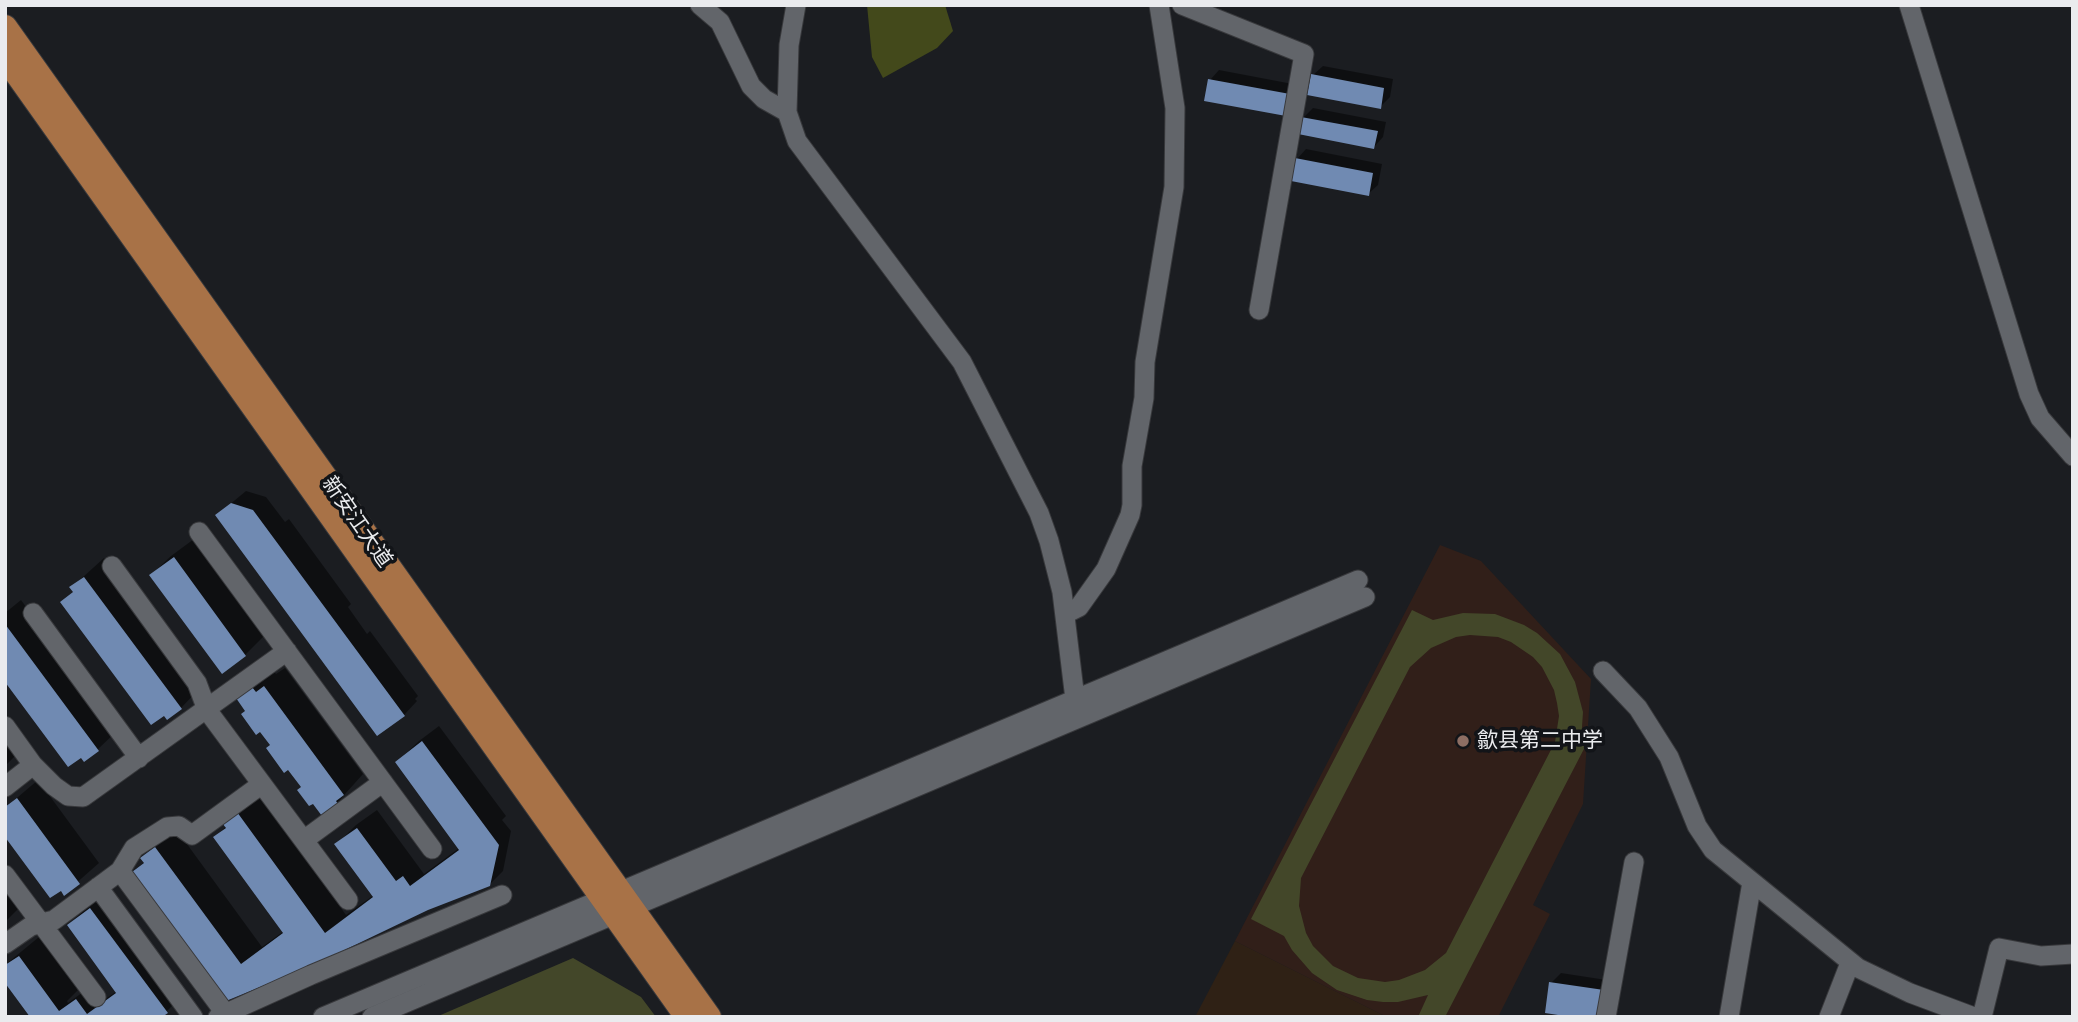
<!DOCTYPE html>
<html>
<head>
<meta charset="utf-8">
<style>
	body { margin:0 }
	#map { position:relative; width:2078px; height:1022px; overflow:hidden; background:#1b1d21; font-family:Raleway,sans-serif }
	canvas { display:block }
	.frame { position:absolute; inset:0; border:7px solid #eaebee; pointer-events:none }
</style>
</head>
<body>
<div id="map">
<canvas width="2078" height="1022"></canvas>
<div class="frame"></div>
</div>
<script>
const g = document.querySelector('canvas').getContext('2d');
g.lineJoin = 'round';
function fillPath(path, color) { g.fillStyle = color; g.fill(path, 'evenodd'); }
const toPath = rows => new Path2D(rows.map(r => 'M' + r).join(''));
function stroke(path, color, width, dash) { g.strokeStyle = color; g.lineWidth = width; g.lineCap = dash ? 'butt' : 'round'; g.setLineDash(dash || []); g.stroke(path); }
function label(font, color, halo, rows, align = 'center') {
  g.font = font + ' Raleway,"Noto Sans SC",sans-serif'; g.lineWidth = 7; g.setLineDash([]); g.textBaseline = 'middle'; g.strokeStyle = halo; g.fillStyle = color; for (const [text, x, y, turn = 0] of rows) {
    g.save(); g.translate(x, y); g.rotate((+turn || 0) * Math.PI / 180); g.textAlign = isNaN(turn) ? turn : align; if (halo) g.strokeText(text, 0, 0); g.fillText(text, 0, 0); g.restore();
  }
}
const industrial = toPath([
	[1235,941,1387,1017,1195,1017]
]);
const education = toPath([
	[1440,545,1481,561,1591,679,1583,804,1533,905,1550,914,1498,1017,1387,1017,1235,941]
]);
const green = toPath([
	[1412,610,1433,620,1463,613,1495,614,1524,625,1537,633,1560,654,1575,682,1583,712,1581,742,1586,745,1445,1017,1418,1017,1428,995,1398,1002,1383,1002,1367,1000,1337,990,1312,973,1292,950,1284,936,1251,919],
	[1470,635,1498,637,1511,642,1533,657,1542,667,1554,690,1557,703,1559,716,1555,742,1446,953,1425,970,1399,980,1385,982,1358,978,1333,966,1313,946,1306,933,1299,906,1301,878,1410,667,1431,648,1456,637],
	[573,958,641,997,656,1017,436,1017]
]);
const forest = toPath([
	[867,5,945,5,953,31,937,48,883,78,872,57]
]);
const shadow = toPath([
	[1323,66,1393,79,1390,97,1380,107,1313,75],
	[1219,70,1298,85,1295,105,1210,80],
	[1313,108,1386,122,1383,137,1374,147,1303,118],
	[1306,149,1382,164,1378,185,1368,194,1297,159],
	[246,491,266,497,285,522,289,519,351,604,348,607,367,634,370,631,418,696,415,699,417,701,404,715,217,515],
	[194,539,265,635,245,655,222,672,151,575,171,556],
	[104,558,200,688,181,708,63,602,74,591,72,587],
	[21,600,117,731,97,750,5,679,5,613],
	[285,668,363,774,337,803,313,801,238,699,272,669,276,674],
	[439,726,506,816,502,820,511,831,503,871,489,885,427,908,227,999,134,873,145,861,143,858,176,829,262,947,284,931,215,838,226,826,224,823,257,794,346,915,374,895,337,844,356,825,377,810,424,874,462,846,399,760,419,741],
	[5,730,20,751,5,766],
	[38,780,99,863,65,893,5,808],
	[5,886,21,906,5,922],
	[111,889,186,992,167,1011,32,1017,5,965,39,937,78,990,67,1001,68,1003,90,987,101,1002,117,991,69,925,88,906],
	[1561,973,1613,981,1609,1009,1551,983]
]);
const building = toPath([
	[1311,74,1384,88,1381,109,1307,95],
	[1208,79,1290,94,1286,116,1204,101],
	[1301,117,1378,131,1374,149,1298,134],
	[1295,158,1373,173,1369,196,1291,181],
	[231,503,253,510,405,716,377,736,215,515],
	[174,557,246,656,222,674,149,575],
	[84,577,182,709,167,720,164,716,151,725,60,602,73,592,69,587],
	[5,624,99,751,84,762,81,758,68,767,5,682],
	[264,686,344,795,336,801,338,804,322,816,313,804,309,806,297,790,301,787,288,770,284,773,266,748,270,745,260,732,256,735,241,714,245,711,236,698,252,687,256,692],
	[422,741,499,845,490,886,428,910,309,967,226,1001,132,872,144,863,140,858,155,847,241,964,283,933,213,837,226,828,222,823,237,812,325,933,373,897,334,844,357,828,396,881,403,876,410,886,459,850,395,762],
	[17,798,80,884,64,896,61,891,50,898,5,837,5,807],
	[90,908,168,1013,162,1017,30,1017,5,983,5,965,19,956,59,1011,76,999,87,1014,116,993,67,925],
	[1549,982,1604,990,1600,1017,1571,1017,1545,1013]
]);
const minor = toPath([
	[700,5,720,22,751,86,764,99,787,112],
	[796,5,789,45,787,112,797,141,962,362,1039,513,1049,541,1062,592,1075,699],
	[1182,5,1304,54,1259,310],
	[1909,5,2029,394,2040,418,2073,456],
	[199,532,432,849],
	[112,566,197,683,207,710,348,900],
	[33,613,139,758],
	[1065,614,1079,607,1106,569,1130,515,1132,505,1132,466,1144,398,1145,362,1174,187,1175,108,1159,5],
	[1603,671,1638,708,1669,757,1697,826,1713,850,1858,968,1910,993,1974,1017],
	[5,726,33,765,54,786,68,796,83,797,287,651],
	[5,787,33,765],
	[304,840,383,782],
	[120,871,228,1017],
	[5,875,96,997],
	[98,887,193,1017],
	[5,944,31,926,54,920,120,871,134,848,167,827,179,826,192,835,262,784],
	[218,1017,311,975,502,895],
	[323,1017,1358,580],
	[372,1017,1365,597],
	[1606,1017,1634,862],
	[1729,1017,1752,882],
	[1829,1017,1850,963],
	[1982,1017,1999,948,2041,956,2073,954]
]);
const major = toPath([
	[5,27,709,1017],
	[5,57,687,1017]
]);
const markers = [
	[1463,741,7,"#8d6e63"]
];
const streetNames = [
	["新安江大道",357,522,55]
];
const poiNames = [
	["歙县第二中学",1477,741]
];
fillPath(industrial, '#2f2115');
fillPath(education, '#311f19');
fillPath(green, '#434729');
fillPath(forest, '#43491b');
fillPath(shadow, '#0007');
fillPath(building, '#708ab2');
stroke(minor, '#38393c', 21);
stroke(major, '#38393c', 26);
stroke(minor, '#62656a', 19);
stroke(major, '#a87247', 24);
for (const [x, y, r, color] of markers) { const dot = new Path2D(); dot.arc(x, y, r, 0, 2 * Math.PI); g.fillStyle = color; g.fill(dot); stroke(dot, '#121418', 2.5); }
label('21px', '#eaebee', '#121418', streetNames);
label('21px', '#eaebee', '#121418', poiNames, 'left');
</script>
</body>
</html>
